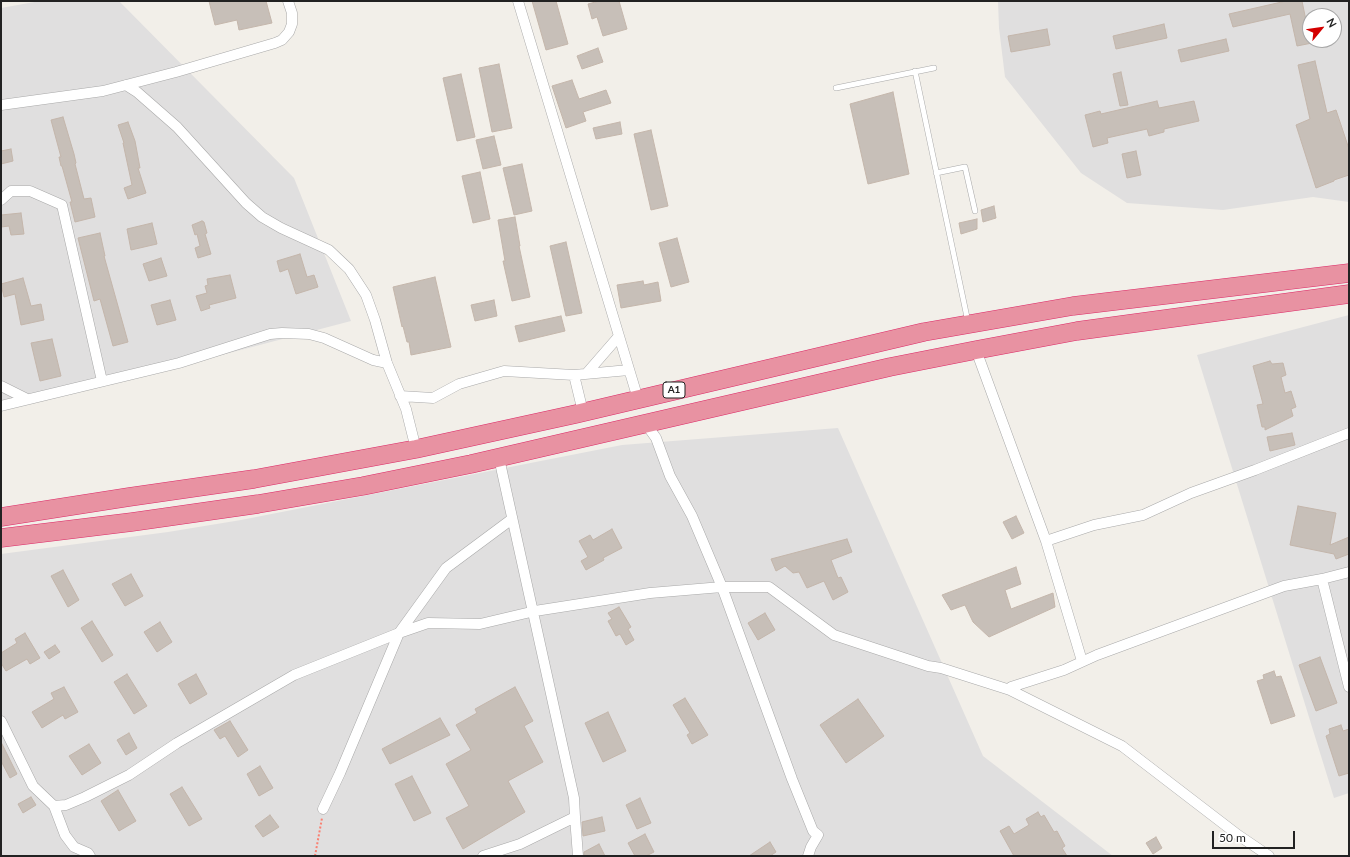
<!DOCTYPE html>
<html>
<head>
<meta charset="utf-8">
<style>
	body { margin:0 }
	#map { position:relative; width:1350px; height:857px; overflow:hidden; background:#f2efe9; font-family:Lato,sans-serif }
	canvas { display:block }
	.frame { position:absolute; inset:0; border:2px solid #222; pointer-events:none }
	.north { position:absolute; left:1302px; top:8px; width:40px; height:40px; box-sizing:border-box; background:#fff; border:1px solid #a7a7a7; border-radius:50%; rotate:61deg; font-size:11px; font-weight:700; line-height:16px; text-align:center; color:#222 }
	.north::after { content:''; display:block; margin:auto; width:14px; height:18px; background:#d40000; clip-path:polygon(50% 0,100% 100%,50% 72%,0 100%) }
	.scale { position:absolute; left:1212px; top:831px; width:83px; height:18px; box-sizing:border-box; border:2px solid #222; border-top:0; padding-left:5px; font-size:12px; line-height:14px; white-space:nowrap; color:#222; -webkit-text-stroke:3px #fff; paint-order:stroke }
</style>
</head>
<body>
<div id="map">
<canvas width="1350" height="857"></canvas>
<div class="frame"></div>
<div class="north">N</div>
<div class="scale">50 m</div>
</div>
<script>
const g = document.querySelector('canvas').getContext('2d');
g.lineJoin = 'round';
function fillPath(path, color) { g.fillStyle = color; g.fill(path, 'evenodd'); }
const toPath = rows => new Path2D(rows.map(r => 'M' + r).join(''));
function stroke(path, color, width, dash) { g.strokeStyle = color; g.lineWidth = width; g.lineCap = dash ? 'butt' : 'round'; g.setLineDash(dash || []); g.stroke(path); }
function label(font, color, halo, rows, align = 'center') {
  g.font = font + ' Lato,sans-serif'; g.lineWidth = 3; g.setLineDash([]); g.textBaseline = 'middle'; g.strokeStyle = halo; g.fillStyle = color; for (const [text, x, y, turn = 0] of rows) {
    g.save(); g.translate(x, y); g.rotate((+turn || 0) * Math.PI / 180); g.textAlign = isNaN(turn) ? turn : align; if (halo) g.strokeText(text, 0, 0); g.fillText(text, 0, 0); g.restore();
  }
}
const residential = toPath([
	[40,1,119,1,294,178,351,321,115,383,1,402,1,8],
	[998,1,1349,1,1349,202,1313,197,1223,210,1127,203,1081,173,1005,77,999,28],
	[1310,16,1334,16,1334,40,1310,40],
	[1349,315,1349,793,1334,798,1197,355],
	[838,428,983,756,1113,856,1,856,1,554,168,532,241,520,622,445]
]);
const building = toPath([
	[209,1,266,1,272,23,239,30,237,20,215,25,209,1],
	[532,1,556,1,568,44,546,50,532,1],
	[599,1,619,1,627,29,603,36,597,17,592,19,588,4,599,1],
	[1286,1,1302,1,1310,40,1312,43,1297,46,1290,14,1233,27,1229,14,1286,1],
	[1164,24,1167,38,1116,49,1113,36,1164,24],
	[1047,29,1050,45,1011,52,1008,36,1047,29],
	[1226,39,1229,51,1181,62,1178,50,1226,39],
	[598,48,603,62,582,69,577,56,598,48],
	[1315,61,1327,113,1336,110,1349,149,1349,175,1334,180,1334,181,1316,188,1296,125,1310,119,1298,65,1315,61],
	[499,64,512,128,492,132,479,68,499,64],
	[1121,72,1128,105,1120,106,1113,74,1121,72],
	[461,74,475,137,457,141,443,78,461,74],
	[572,80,579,99,606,90,611,103,583,112,586,121,566,128,552,86,572,80],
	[893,92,909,174,868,184,850,104,893,92],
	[1157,101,1159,108,1194,101,1199,121,1164,129,1164,132,1149,136,1147,129,1107,138,1108,143,1093,147,1085,115,1100,111,1101,114,1157,101],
	[63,117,74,154,76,163,75,164,84,199,91,198,95,217,75,222,70,202,72,202,62,166,61,166,59,157,61,157,51,120,63,117],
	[128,122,135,141,140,168,138,168,146,193,128,199,124,188,132,185,123,143,124,143,118,125,128,122],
	[620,122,622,134,596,139,593,128,620,122],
	[651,130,668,206,651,210,634,134,651,130],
	[494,136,501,165,483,169,476,140,494,136],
	[11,149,13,161,1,164,1,151,11,149],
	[1136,151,1141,175,1127,178,1122,154,1136,151],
	[522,164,532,211,514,215,503,168,522,164],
	[480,172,490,219,473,223,462,176,480,172],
	[994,206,996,218,983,222,981,210,994,206],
	[21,213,24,234,11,235,9,226,1,227,1,215,21,213],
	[515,217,520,246,519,246,530,297,512,301,503,261,505,261,498,220,515,217],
	[977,219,977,229,961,234,959,223,977,219],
	[202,221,204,222,207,233,205,234,211,254,198,258,195,248,200,246,197,234,195,235,192,225,202,221],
	[152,223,157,244,131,250,127,229,152,223],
	[100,233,105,256,104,256,128,342,113,346,100,299,94,301,78,238,100,233],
	[677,238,689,282,671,287,659,243,677,238],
	[566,242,582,313,566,316,550,246,566,242],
	[300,254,307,277,314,275,318,287,296,294,288,269,280,272,277,261,300,254],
	[161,258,167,276,149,281,143,264,161,258],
	[230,275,236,298,209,305,210,308,201,311,196,296,207,293,205,286,208,285,207,279,230,275],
	[435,277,451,347,411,355,409,342,407,342,403,326,402,327,393,287,435,277],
	[23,278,31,306,41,304,44,320,21,325,15,294,4,297,1,284,23,278],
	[643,281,644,285,658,282,661,301,621,308,617,285,643,281],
	[170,300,176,320,157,325,151,305,170,300],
	[494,300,497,316,475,321,471,305,494,300],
	[561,316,565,331,519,342,515,326,561,316],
	[52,339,61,376,40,381,31,343,52,339],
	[1270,361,1272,364,1283,363,1286,375,1281,377,1285,393,1291,391,1296,407,1291,409,1293,416,1265,430,1265,427,1262,427,1257,405,1263,404,1253,366,1270,361],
	[1292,433,1295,445,1270,451,1267,437,1292,433],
	[1298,506,1336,513,1330,545,1349,537,1349,554,1336,559,1334,554,1290,545,1298,506],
	[1016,516,1024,533,1012,539,1003,522,1016,516],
	[612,529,622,548,603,558,604,560,586,570,581,561,588,557,579,541,590,535,593,540,612,529],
	[847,539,852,552,831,560,838,578,841,577,848,592,833,600,824,581,807,588,799,572,793,573,785,566,776,571,771,559,847,539],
	[1016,567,1021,584,1005,590,1011,609,1053,593,1055,607,989,637,973,622,965,605,951,610,942,595,1016,567],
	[63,570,79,600,68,607,51,576,63,570],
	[131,574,143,596,125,606,112,584,131,574],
	[619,607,631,627,628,629,634,640,626,645,620,634,616,636,608,621,612,619,608,613,619,607],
	[765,613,775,630,758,640,748,623,765,613],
	[92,621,113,655,102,662,81,628,92,621],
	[160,622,172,642,157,652,144,632,160,622],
	[25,633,40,658,30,664,27,659,6,671,1,663,1,653,17,643,15,639,25,633],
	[55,645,60,652,49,659,44,652,55,645],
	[1320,657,1337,703,1316,711,1299,665,1320,657],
	[1274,671,1276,677,1281,676,1295,716,1271,724,1257,681,1264,679,1263,675,1274,671],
	[127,674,147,706,134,714,114,682,127,674],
	[196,674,207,694,190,704,178,684,196,674],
	[64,687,78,712,65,719,63,715,42,728,32,712,54,699,51,693,64,687],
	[515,687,533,721,524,726,543,762,508,781,525,812,463,849,446,818,469,806,446,764,471,750,456,725,477,713,475,709,515,687],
	[685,698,708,735,692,744,687,735,690,733,673,705,685,698],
	[858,699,884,736,846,763,820,725,858,699],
	[608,712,626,751,603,762,585,723,608,712],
	[440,718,450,735,390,764,382,749,440,718],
	[230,721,248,750,238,757,225,736,220,739,214,730,230,721],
	[1341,725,1343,731,1349,729,1349,773,1339,776,1326,736,1330,734,1329,729,1341,725],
	[129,733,137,748,126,755,117,740,129,733],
	[1,742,17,774,10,778,1,761,1,742],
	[89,744,101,763,82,775,69,756,89,744],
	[260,766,273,788,259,796,247,774,260,766],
	[412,776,431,813,414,821,395,784,412,776],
	[182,787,202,819,189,826,170,794,182,787],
	[118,790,136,821,119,831,101,801,118,790],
	[31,797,36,805,23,813,18,804,31,797],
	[640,798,651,823,637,829,626,805,640,798],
	[1038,812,1041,817,1044,815,1054,832,1057,831,1065,846,1062,848,1067,856,1014,856,1000,831,1009,826,1014,834,1029,825,1026,819,1038,812],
	[270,815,279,827,263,837,255,826,270,815],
	[602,817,605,831,583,836,582,822,602,817],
	[645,834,654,852,646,856,635,856,628,843,645,834],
	[1156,837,1162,848,1153,854,1146,843,1156,837],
	[770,842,776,852,770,856,749,856,770,842],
	[599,844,605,856,584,856,584,852,599,844]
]);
const path = toPath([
	[315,856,322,818]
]);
const lane = toPath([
	[915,71,968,322],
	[836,88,934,68],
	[936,173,965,167,975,211]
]);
const street = toPath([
	[518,1,638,399],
	[126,85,137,92,177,127,246,203,262,217,281,228,329,250,349,269,366,295,375,320,387,363,406,409,416,449],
	[1,105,103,91,176,72,275,43,282,40,289,32,292,24,292,13,288,1],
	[1,200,11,191,30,191,62,205,102,381],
	[976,350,1046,541,1082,661],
	[586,374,619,336],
	[574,375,629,370],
	[1,386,27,399],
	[400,396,433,398,459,384,504,371,574,375,583,412],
	[1,406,179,363,270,334,282,333,309,334,324,338,373,360,387,363],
	[646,424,656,438,670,476,692,516,722,587,792,779,813,831,818,835,811,847,808,856],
	[1046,541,1094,525,1143,515,1191,493,1255,470,1349,433],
	[1322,579,1349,687],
	[1010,690,1122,746,1238,835,1269,856],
	[1,721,33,786,54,806,65,835,74,847,88,853,90,856],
	[54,806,66,805,85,797,129,775,177,743,294,675,399,633,446,568,512,519],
	[323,809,340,773,399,633,428,623,480,624,535,611,650,593,722,587,769,587,834,635,928,666,941,668,1010,690,1011,687,1064,670,1097,655,1284,586,1322,579,1349,572],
	[575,817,578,856],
	[483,856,520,844,575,817,574,798,499,458]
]);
const highway = toPath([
	[1,517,129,497,254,479,416,449,576,414,924,332,1073,306,1349,273],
	[1,538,132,522,258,504,363,486,471,464,890,367,976,350,1077,331,1349,294]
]);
const shields = [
	[674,390,22]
];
const shieldNames = [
	["A1",674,390]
];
fillPath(residential, '#e0dfdf');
fillPath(building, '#c7bfb8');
stroke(building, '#c4b6ab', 1);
stroke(lane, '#a9a9a9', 6);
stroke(street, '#a9a9a9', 11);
stroke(highway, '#dc2a67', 19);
stroke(path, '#fa8072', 2, [2, 2]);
stroke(lane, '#fff', 5);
stroke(street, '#fff', 10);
stroke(highway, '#e892a2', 18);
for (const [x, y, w] of shields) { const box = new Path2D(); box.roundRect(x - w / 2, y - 8, w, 16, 3); g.fillStyle = '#fff'; g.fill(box); stroke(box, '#222', 1); }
label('bold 10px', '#222', null, shieldNames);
</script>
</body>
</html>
